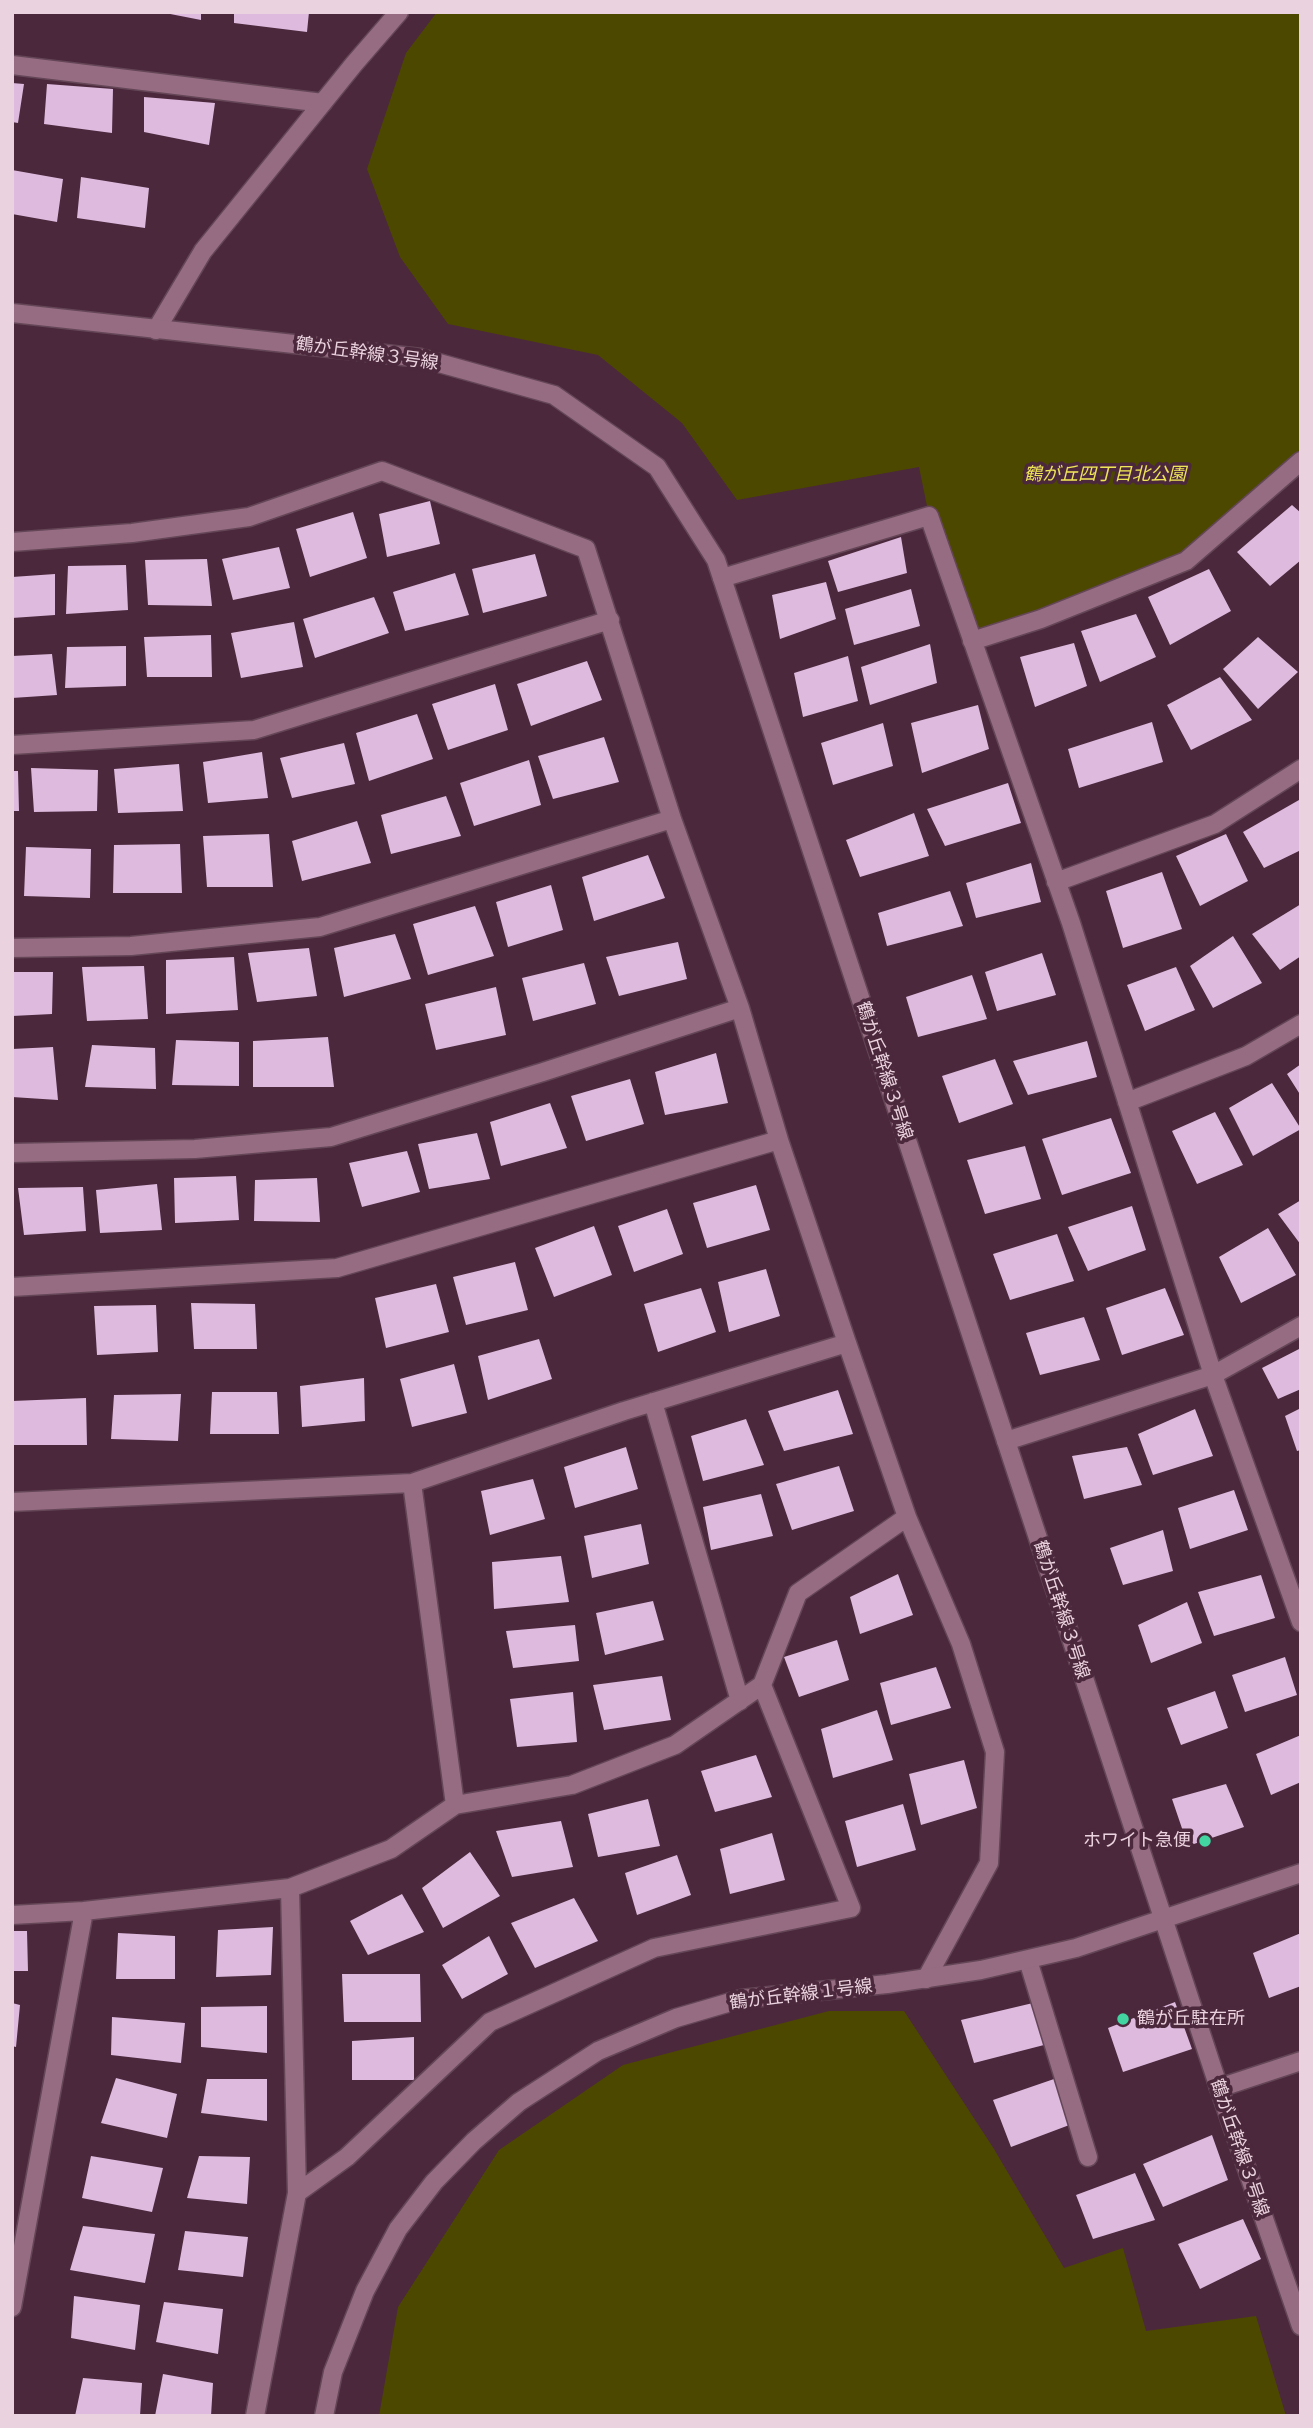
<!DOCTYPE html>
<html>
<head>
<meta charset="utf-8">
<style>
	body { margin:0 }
	#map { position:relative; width:1313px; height:2428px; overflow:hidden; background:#4b283c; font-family:"Libre Baskerville",serif }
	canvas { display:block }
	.frame { position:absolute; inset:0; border:14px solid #ead2de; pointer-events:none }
</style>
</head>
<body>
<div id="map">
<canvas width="1313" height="2428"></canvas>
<div class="frame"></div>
</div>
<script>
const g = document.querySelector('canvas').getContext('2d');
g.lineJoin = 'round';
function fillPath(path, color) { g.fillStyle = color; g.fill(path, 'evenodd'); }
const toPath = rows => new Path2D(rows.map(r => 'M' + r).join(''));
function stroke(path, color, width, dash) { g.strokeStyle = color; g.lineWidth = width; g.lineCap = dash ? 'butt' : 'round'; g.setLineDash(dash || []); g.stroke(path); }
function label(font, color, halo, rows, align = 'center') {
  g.font = font + ' "Libre Baskerville","Noto Sans JP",serif'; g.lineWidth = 7; g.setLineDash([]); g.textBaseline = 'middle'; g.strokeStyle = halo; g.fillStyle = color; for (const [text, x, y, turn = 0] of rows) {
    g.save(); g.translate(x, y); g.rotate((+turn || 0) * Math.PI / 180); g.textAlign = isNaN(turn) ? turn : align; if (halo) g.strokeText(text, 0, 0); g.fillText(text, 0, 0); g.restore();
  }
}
const green = toPath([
	[437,12,1301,12,1301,461,1186,561,972,641,929,516,919,467,737,500,682,423,598,355,448,324,400,257,367,169,406,53],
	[829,2011,904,2011,994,2149,1064,2268,1123,2248,1146,2331,1256,2316,1286,2416,379,2416,398,2307,499,2150,623,2065]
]);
const building = toPath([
	[160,12,201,12,201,20],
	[234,12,309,12,307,32,234,23],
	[12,83,24,84,18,123,12,122],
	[47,84,113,89,112,133,44,124],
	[144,97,215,103,209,145,144,132],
	[12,170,63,179,57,222,12,214],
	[81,177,149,188,145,228,77,218],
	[430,501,440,544,387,557,379,514],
	[1292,505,1301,513,1301,560,1270,586,1237,552],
	[353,512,367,558,310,577,296,529],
	[901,537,907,573,838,592,828,561],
	[279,547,290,588,233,600,222,559],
	[535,554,547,596,483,613,472,569],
	[207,559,212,606,148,605,145,560],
	[126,565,128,610,66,614,68,566],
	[1209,569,1231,611,1170,645,1148,597],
	[455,573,469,615,405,631,393,592],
	[55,574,55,615,12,618,12,577],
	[826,582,836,619,780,639,772,595],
	[911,589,920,626,854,645,845,609],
	[374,597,389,633,315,658,303,619],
	[1136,614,1156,657,1100,682,1081,631],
	[294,622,303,667,241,678,231,633],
	[211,635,212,677,147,677,144,637],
	[1258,637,1298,672,1258,709,1223,669],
	[1074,643,1087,686,1035,707,1020,657],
	[930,644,937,683,870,705,861,667],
	[126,646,126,686,65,688,67,647],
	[52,654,57,695,12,698,12,656],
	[848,656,858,701,803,717,794,673],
	[587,661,602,700,531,726,517,684],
	[1220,677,1252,720,1191,750,1167,705],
	[495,684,508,730,448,750,432,704],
	[978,705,989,749,922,773,911,723],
	[417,714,433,759,369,781,356,733],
	[1152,722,1163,762,1079,788,1068,749],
	[883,723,893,766,833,785,821,743],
	[604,737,619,782,553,799,538,756],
	[344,743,355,784,292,798,280,758],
	[262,752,268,798,208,803,203,762],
	[529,760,541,805,474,826,460,783],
	[179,764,183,811,118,813,114,769],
	[31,768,98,770,97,811,34,812],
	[12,771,18,771,19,811,12,811],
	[1008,783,1021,823,945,846,927,809],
	[446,796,461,836,391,854,381,815],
	[1299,800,1301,850,1264,868,1243,832],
	[914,813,929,856,860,877,846,840],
	[357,821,371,863,302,881,292,841],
	[269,834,273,887,207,887,203,836],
	[1226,834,1248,881,1200,906,1176,856],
	[180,844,182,893,113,893,114,845],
	[26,847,91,849,90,898,24,896],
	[648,855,665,898,594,921,582,877],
	[1031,863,1041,902,976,918,966,883],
	[1162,872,1182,929,1123,948,1106,891],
	[551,885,563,930,508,947,496,902],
	[950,891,963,926,887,946,878,913],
	[1301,904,1301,956,1280,970,1252,934],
	[475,906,494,956,428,975,413,924],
	[395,934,411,979,344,997,334,948],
	[1233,936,1262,983,1213,1008,1190,966],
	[678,942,687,979,619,996,606,957],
	[309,948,317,996,257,1002,248,953],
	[1042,953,1056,995,997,1011,985,972],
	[234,957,238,1010,166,1014,166,960],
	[584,963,596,1004,533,1021,522,978],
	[144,966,148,1019,87,1021,82,967],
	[1176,967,1195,1010,1145,1031,1127,985],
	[12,972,53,972,52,1014,12,1016],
	[972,975,987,1019,918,1037,906,997],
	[496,987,506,1035,436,1050,425,1004],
	[328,1037,334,1087,253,1087,253,1041],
	[176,1040,239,1042,239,1086,172,1085],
	[1087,1041,1097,1077,1028,1095,1013,1061],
	[92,1045,155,1048,156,1089,85,1087],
	[53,1047,58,1100,12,1097,12,1049],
	[716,1053,728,1103,665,1115,655,1072],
	[995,1059,1013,1104,959,1123,942,1076],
	[1301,1064,1301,1096,1287,1074],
	[630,1079,644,1124,586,1141,571,1096],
	[1272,1083,1301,1129,1253,1156,1229,1108],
	[550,1103,567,1148,501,1166,490,1122],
	[1215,1112,1243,1165,1197,1184,1172,1131],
	[1111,1118,1131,1173,1062,1195,1042,1139],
	[477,1133,490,1179,429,1189,418,1144],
	[1025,1146,1041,1199,985,1214,967,1160],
	[407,1151,420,1192,362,1207,349,1163],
	[236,1176,239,1220,175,1223,174,1178],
	[317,1178,320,1222,254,1221,255,1180],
	[157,1184,162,1230,100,1233,96,1190],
	[756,1185,770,1230,707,1248,693,1203],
	[83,1187,86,1231,24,1235,18,1188],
	[1301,1200,1301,1245,1278,1214],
	[1132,1206,1146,1250,1088,1271,1068,1227],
	[667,1209,683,1254,634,1272,618,1226],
	[594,1226,612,1275,554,1297,535,1248],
	[1268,1228,1296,1275,1241,1303,1219,1257],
	[1057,1234,1074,1281,1010,1300,993,1254],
	[515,1262,528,1310,466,1325,453,1277],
	[766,1269,780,1316,729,1332,718,1282],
	[436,1284,449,1332,386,1348,375,1298],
	[701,1288,716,1332,658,1352,644,1304],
	[1165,1288,1184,1335,1122,1355,1106,1308],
	[191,1303,255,1304,257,1349,194,1349],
	[156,1305,158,1352,97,1355,94,1306],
	[1084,1317,1100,1360,1040,1375,1026,1333],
	[539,1339,552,1379,488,1400,478,1356],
	[1301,1348,1301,1389,1278,1399,1262,1368],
	[454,1364,467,1413,412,1427,400,1379],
	[364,1378,365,1421,302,1427,300,1386],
	[838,1390,853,1434,784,1451,768,1411],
	[212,1392,277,1392,279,1434,210,1434],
	[181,1394,178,1441,111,1439,114,1395],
	[86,1398,87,1445,13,1445,12,1401],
	[1301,1408,1301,1450,1297,1451,1285,1416],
	[1195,1409,1213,1456,1153,1475,1138,1434],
	[746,1419,764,1465,703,1481,691,1436],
	[626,1447,638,1489,575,1508,564,1467],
	[1127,1447,1142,1485,1084,1499,1072,1456],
	[839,1466,854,1511,792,1530,776,1484],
	[533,1479,545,1519,490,1535,481,1491],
	[1234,1490,1248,1530,1190,1549,1178,1508],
	[761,1494,773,1536,711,1550,703,1507],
	[641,1524,649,1564,592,1578,584,1536],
	[1163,1530,1173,1571,1123,1585,1110,1548],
	[561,1556,569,1602,494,1609,492,1562],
	[898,1574,913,1615,860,1634,850,1597],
	[1261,1575,1275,1618,1214,1636,1198,1592],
	[653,1601,664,1640,605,1655,596,1613],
	[1187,1602,1202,1643,1151,1663,1138,1625],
	[575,1625,579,1661,513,1668,506,1631],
	[837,1640,849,1680,799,1697,784,1657],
	[1285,1657,1297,1695,1245,1712,1232,1675],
	[936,1667,951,1708,891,1725,880,1683],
	[662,1676,671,1720,604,1730,593,1685],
	[1215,1691,1228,1728,1181,1745,1167,1708],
	[573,1692,577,1742,517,1747,510,1699],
	[877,1710,893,1760,833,1778,821,1729],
	[1301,1735,1301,1782,1271,1795,1256,1754],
	[756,1755,772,1797,715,1812,701,1771],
	[964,1760,977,1808,921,1825,909,1774],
	[1226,1784,1244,1827,1188,1846,1172,1799],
	[648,1799,660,1846,598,1857,588,1814],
	[903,1804,916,1850,857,1867,845,1821],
	[561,1821,573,1867,512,1877,496,1831],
	[772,1833,785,1880,730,1894,720,1849],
	[470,1852,500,1896,443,1928,422,1888],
	[677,1855,691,1895,637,1915,625,1873],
	[402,1894,424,1932,368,1955,350,1921],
	[574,1898,598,1941,535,1968,511,1923],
	[273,1927,271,1975,216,1977,218,1930],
	[12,1931,27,1931,28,1971,12,1971],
	[118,1933,175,1936,175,1979,116,1979],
	[1301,1933,1301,1986,1269,1998,1253,1953],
	[489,1936,508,1974,462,1999,442,1965],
	[342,1974,420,1974,421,2022,344,2022],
	[1175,2002,1192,2049,1123,2072,1108,2028],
	[12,2003,20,2005,16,2047,12,2046],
	[1033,2003,1044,2045,974,2063,961,2020],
	[267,2006,267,2053,201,2047,201,2007],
	[112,2017,185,2023,181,2063,111,2055],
	[414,2037,414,2080,352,2080,352,2041],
	[116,2078,177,2094,167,2138,101,2123],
	[207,2079,267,2079,267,2121,201,2113],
	[1054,2079,1072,2124,1011,2147,993,2100],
	[1212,2135,1228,2180,1163,2207,1143,2164],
	[91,2156,163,2168,152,2212,82,2198],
	[199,2156,250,2157,247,2204,187,2198],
	[1135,2173,1155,2220,1093,2239,1076,2195],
	[1243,2219,1261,2259,1200,2289,1178,2244],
	[83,2226,155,2234,145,2283,70,2270],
	[185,2231,248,2237,243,2277,178,2270],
	[74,2296,140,2305,135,2350,71,2338],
	[164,2302,223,2309,218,2354,156,2342],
	[163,2374,213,2383,211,2416,155,2416],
	[83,2378,142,2383,140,2416,75,2416]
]);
const minor = toPath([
	[12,65,323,103],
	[156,330,203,251,354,64,399,12],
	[12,542,132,533,249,517,382,471,586,549,672,819,740,1008,779,1140,847,1343],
	[722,578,929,516,1071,923,1213,1375,1301,1622],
	[972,641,1041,619,1186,561,1301,461],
	[12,745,254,730,610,620],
	[1056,882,1215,824,1301,769],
	[12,948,131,946,320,927,672,819],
	[1127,1102,1246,1056,1301,1024],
	[12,1153,195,1149,331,1137,543,1072,740,1008],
	[12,1287,337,1268,779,1140],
	[653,1402,740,1701],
	[1006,1441,1213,1375,1301,1326],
	[412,1483,455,1805],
	[12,1502,412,1483,624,1411,847,1343,907,1517,798,1593,762,1685,675,1745,572,1785,455,1805,391,1849,290,1888,84,1911,12,2307],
	[907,1517,961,1644,995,1752,989,1863,926,1979],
	[12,1915,84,1911],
	[1028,1960,1088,2157],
	[1219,2088,1301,2061],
	[297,2193,347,2157,490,2022,654,1948,851,1908,762,1685],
	[255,2416,297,2193,290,1888]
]);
const tertiary = toPath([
	[12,313,421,358,554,395,657,467,716,560,722,578,1219,2088,1301,2326],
	[324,2416,333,2372,365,2291,398,2229,434,2182,474,2141,519,2102,598,2051,676,2018,741,1999,887,1984,981,1970,1076,1948,1301,1873]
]);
const markers = [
	[1205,1841,7,"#42d4a1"],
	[1123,2019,7,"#42d4a1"]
];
const streetNames = [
	["鶴が丘幹線３号線",367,354,8],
	["鶴が丘幹線３号線",884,1071,72],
	["鶴が丘幹線３号線",1061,1610,72],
	["鶴が丘幹線１号線",801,1995,-7],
	["鶴が丘幹線３号線",1239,2148,71]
];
const parkNames = [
	["鶴が丘四丁目北公園",1105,475]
];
const poiNames = [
	["ホワイト急便",1191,1841],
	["鶴が丘駐在所",1137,2019,"left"]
];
fillPath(green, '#4d4800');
fillPath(building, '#ddbade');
stroke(minor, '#644657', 21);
stroke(tertiary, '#644657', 21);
stroke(minor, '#956c82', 18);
stroke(tertiary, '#956c82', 18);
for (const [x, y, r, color] of markers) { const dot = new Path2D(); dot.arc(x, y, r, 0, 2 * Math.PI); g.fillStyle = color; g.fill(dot); stroke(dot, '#4b283c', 2.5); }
label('18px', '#ead2de', '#4b283c', streetNames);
label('italic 18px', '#eee458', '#4b283c', parkNames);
label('18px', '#ead2de', '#4b283c', poiNames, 'right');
</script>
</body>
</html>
